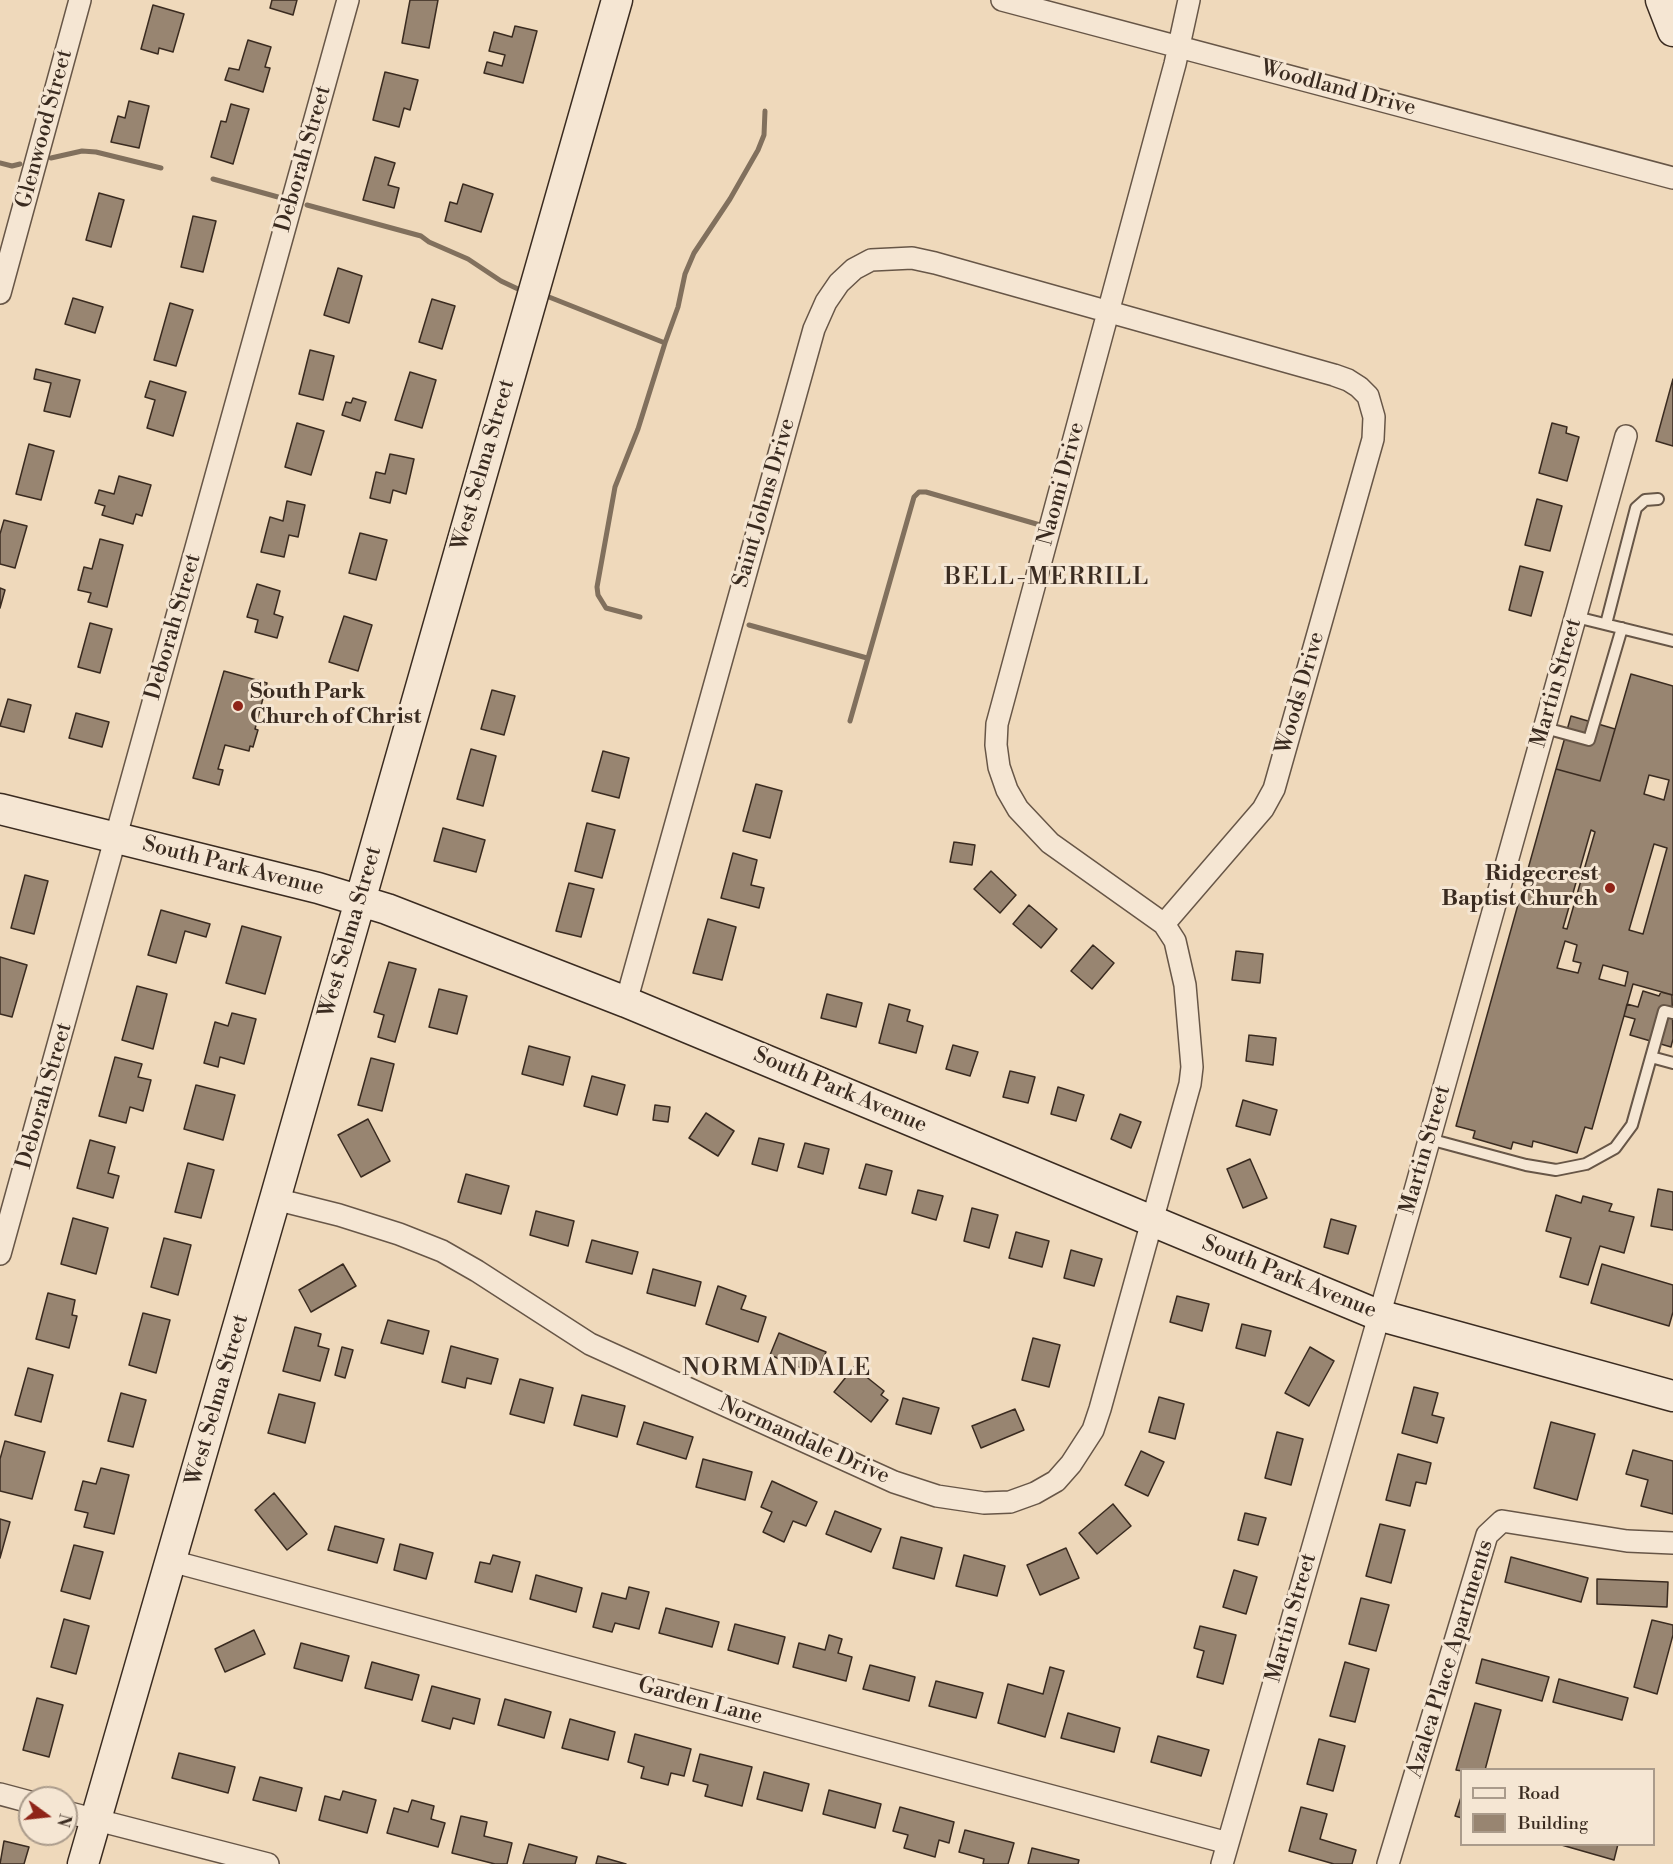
<!DOCTYPE html>
<html>
<head>
<meta charset="utf-8">
<style>
	body { margin:0 }
	#map { position:relative; width:1673px; height:1864px; overflow:hidden; background:#efd9bb; font-family:"Libre Bodoni",serif }
	canvas { display:block }
	.legend { position:absolute; left:1460px; top:1768px; width:195px; height:78px; box-sizing:border-box; background:#f5e6d3; border:2px solid #aa9b8b; margin:0; padding:8px 10px; list-style:none; font-size:18px; color:#3a2b20 }
	.legend li { display:flex; align-items:center; gap:12px; height:30px }
	.legend b { width:30px; border:2px solid #aa9b8b }
	.north { position:absolute; left:18px; top:1786px; width:60px; height:60px; box-sizing:border-box; background:#f5e6d3; border:2px solid #aa9b8b; border-radius:50%; rotate:105deg; font-size:16px; font-weight:700; line-height:24px; text-align:center; color:#3a2b20 }
	.north::after { content:''; display:block; margin:auto; width:21px; height:27px; background:#8f2418; clip-path:polygon(50% 0,100% 100%,50% 72%,0 100%) }
</style>
</head>
<body>
<div id="map">
<canvas width="1673" height="1864"></canvas>
<ul class="legend">
<li><b style="height:8px;background:#f5e6d3"></b>Road</li>
<li><b style="height:16px;background:#988571"></b>Building</li>
</ul>
<div class="north">N</div>
</div>
<script>
const g = document.querySelector('canvas').getContext('2d');
g.lineJoin = 'round';
const toPath = rows => new Path2D(rows.map(r => 'M' + r).join(''));
function stroke(path, color, width, dash) { g.strokeStyle = color; g.lineWidth = width; g.lineCap = dash ? 'butt' : 'round'; g.setLineDash(dash || []); g.stroke(path); }
function fillPath(path, color) { g.fillStyle = color; g.fill(path, 'evenodd'); }
function label(font, color, halo, rows, align = 'center') {
  g.font = font + ' "Libre Bodoni",serif'; g.lineWidth = 6; g.setLineDash([]); g.textBaseline = 'middle'; g.strokeStyle = halo; g.fillStyle = color; for (const [text, x, y, turn = 0] of rows) {
    g.save(); g.translate(x, y); g.rotate((+turn || 0) * Math.PI / 180); g.textAlign = isNaN(turn) ? turn : align; if (halo) g.strokeText(text, 0, 0); g.fillText(text, 0, 0); g.restore();
  }
}
const stream = toPath([
	[51,158,82,151,96,152,161,168],
	[0,163,12,166,20,164],
	[213,179,278,197],
	[307,205,421,236,429,242,468,259,501,281,518,289],
	[549,297,665,343],
	[640,617,606,608,598,595,597,587,615,487,638,429,665,343,678,307,685,274,694,253,730,199,758,150,764,135,765,111],
	[749,625,867,658],
	[850,721,914,497,919,492,926,492,1040,525]
]);
const building = toPath([
	[272,0,297,0,293,15,270,8,272,0],
	[410,0,438,0,429,48,402,43,410,0],
	[153,5,184,14,173,52,159,48,158,54,141,49,153,5],
	[515,26,537,31,523,83,484,73,487,62,502,66,505,55,489,51,494,32,512,37,515,26],
	[248,40,271,47,265,67,270,68,263,92,225,80,229,68,239,70,248,40],
	[385,72,418,80,410,110,404,108,399,127,373,120,385,72],
	[129,101,149,106,139,148,111,142,118,116,125,118,129,101],
	[231,104,249,109,233,164,211,157,221,121,226,122,231,104],
	[375,157,395,163,388,185,399,188,394,208,363,200,375,157],
	[463,184,493,194,481,232,445,221,450,202,457,204,463,184],
	[99,193,124,200,111,247,86,240,99,193],
	[193,216,216,221,203,272,181,267,193,216],
	[338,268,362,276,349,323,324,315,338,268],
	[73,298,103,307,95,333,65,324,73,298],
	[432,299,455,306,442,349,419,342,432,299],
	[170,303,193,310,176,366,154,360,170,303],
	[310,350,334,356,323,400,299,394,310,350],
	[36,369,80,380,70,417,44,411,51,383,34,379,36,369],
	[410,372,436,380,422,428,395,420,410,372],
	[1673,379,1673,446,1656,441,1673,379],
	[150,381,186,392,173,436,147,428,155,400,145,397,150,381],
	[353,398,366,402,360,421,342,415,346,402,351,403,353,398],
	[297,423,324,431,311,475,285,467,297,423],
	[1552,423,1567,427,1566,433,1579,437,1567,481,1539,473,1552,423],
	[29,444,54,451,41,500,16,494,29,444],
	[390,454,414,459,406,494,393,490,390,503,370,498,376,472,385,474,390,454],
	[119,476,151,485,142,516,136,514,133,524,102,515,105,506,95,503,99,490,114,494,119,476],
	[1537,499,1562,506,1550,551,1525,545,1537,499],
	[287,501,305,505,298,537,289,535,284,557,261,552,270,517,283,521,287,501],
	[4,520,27,526,15,568,0,564,0,534,4,520],
	[360,533,387,540,376,580,349,573,360,533],
	[100,539,123,545,107,607,88,602,91,593,78,590,84,567,92,569,100,539],
	[1520,566,1543,572,1531,616,1509,610,1520,566],
	[257,584,280,591,274,614,283,617,277,638,255,632,258,620,247,617,257,584],
	[0,588,5,590,0,608,0,588],
	[344,616,372,625,358,671,329,662,344,616],
	[90,623,112,629,100,673,78,667,90,623],
	[224,671,267,683,255,729,258,730,253,747,250,746,249,751,225,745,218,769,223,770,219,785,193,778,224,671],
	[1631,674,1673,686,1673,995,1633,984,1592,1129,1585,1127,1577,1153,1533,1141,1532,1147,1513,1142,1511,1149,1473,1138,1475,1131,1456,1126,1556,769,1600,781,1631,674],
	[1649,775,1669,780,1664,800,1644,794,1649,775],
	[1591,830,1595,832,1567,929,1563,928,1591,830],
	[1654,844,1667,848,1643,934,1629,930,1654,844],
	[1565,941,1577,945,1573,961,1581,963,1578,973,1557,968,1565,941],
	[1603,965,1628,972,1625,986,1599,979,1603,965],
	[492,690,515,696,504,735,481,729,492,690],
	[8,699,31,705,24,732,0,726,8,699],
	[76,713,109,722,102,747,69,738,76,713],
	[1571,716,1615,729,1600,781,1556,769,1571,716],
	[471,749,496,756,483,806,457,799,471,749],
	[603,751,629,758,619,798,592,791,603,751],
	[756,784,782,791,770,838,743,831,756,784],
	[587,823,615,830,602,878,575,871,587,823],
	[443,828,485,840,476,872,434,861,443,828],
	[954,842,975,845,972,865,950,862,954,842],
	[733,853,757,860,751,885,764,888,759,908,721,898,733,853],
	[991,871,1016,895,1000,913,974,889,991,871],
	[25,875,48,881,34,934,11,928,25,875],
	[569,883,594,889,581,937,556,931,569,883],
	[1029,905,1057,929,1041,948,1013,924,1029,905],
	[161,910,210,924,206,937,185,931,176,963,148,955,161,910],
	[708,919,736,927,722,980,693,973,708,919],
	[242,926,281,937,265,994,226,983,242,926],
	[1093,945,1114,963,1092,989,1071,971,1093,945],
	[1236,951,1263,954,1260,983,1232,980,1236,951],
	[0,957,27,965,12,1017,0,1014,0,957],
	[389,962,416,969,395,1042,378,1037,384,1015,374,1012,389,962],
	[137,986,167,994,153,1049,122,1040,137,986],
	[439,989,467,996,457,1034,429,1027,439,989],
	[1643,991,1659,996,1661,992,1672,995,1673,1039,1671,1047,1630,1035,1635,1019,1624,1016,1627,1004,1638,1007,1643,991],
	[827,994,862,1003,856,1027,821,1018,827,994],
	[889,1004,910,1010,907,1021,923,1026,916,1053,879,1043,889,1004],
	[232,1013,256,1019,244,1064,220,1057,218,1067,204,1063,215,1022,228,1026,232,1013],
	[1249,1035,1276,1038,1273,1065,1246,1061,1249,1035],
	[953,1045,978,1052,970,1076,946,1069,953,1045],
	[529,1046,570,1057,563,1085,522,1074,529,1046],
	[115,1057,142,1064,138,1077,151,1080,143,1111,130,1107,126,1123,99,1116,115,1057],
	[371,1058,394,1064,382,1111,358,1105,371,1058],
	[1010,1071,1035,1077,1028,1103,1003,1097,1010,1071],
	[592,1076,625,1085,617,1115,584,1106,592,1076],
	[196,1085,235,1095,223,1140,184,1129,196,1085],
	[1058,1087,1084,1095,1076,1121,1051,1114,1058,1087],
	[1243,1100,1277,1110,1270,1135,1236,1126,1243,1100],
	[655,1105,670,1107,668,1122,653,1120,655,1105],
	[706,1113,734,1131,718,1156,689,1138,706,1113],
	[1120,1114,1141,1122,1131,1148,1111,1139,1120,1114],
	[368,1119,390,1161,361,1177,338,1135,368,1119],
	[759,1138,784,1144,777,1171,752,1164,759,1138],
	[90,1140,115,1147,108,1173,119,1176,113,1198,77,1188,90,1140],
	[805,1143,829,1149,823,1174,798,1167,805,1143],
	[1250,1159,1267,1198,1243,1208,1227,1169,1250,1159],
	[188,1163,214,1170,201,1218,175,1212,188,1163],
	[866,1164,892,1171,886,1195,859,1188,866,1164],
	[466,1174,509,1186,501,1214,458,1202,466,1174],
	[1658,1189,1673,1192,1673,1230,1651,1226,1658,1189],
	[918,1190,943,1196,936,1220,912,1213,918,1190],
	[1556,1195,1581,1203,1583,1196,1612,1204,1609,1211,1634,1217,1624,1253,1600,1246,1588,1285,1560,1277,1571,1238,1546,1231,1556,1195],
	[972,1208,998,1215,989,1248,964,1241,972,1208],
	[536,1211,574,1221,568,1246,530,1235,536,1211],
	[73,1218,108,1228,96,1274,61,1264,73,1218],
	[1331,1219,1356,1226,1348,1254,1324,1247,1331,1219],
	[1016,1232,1049,1241,1042,1267,1009,1258,1016,1232],
	[164,1238,191,1245,178,1295,151,1287,164,1238],
	[592,1240,638,1252,632,1274,586,1262,592,1240],
	[1071,1250,1102,1259,1094,1286,1064,1278,1071,1250],
	[343,1264,356,1286,311,1312,299,1290,343,1264],
	[1602,1264,1673,1285,1673,1312,1669,1326,1591,1303,1602,1264],
	[653,1269,701,1282,695,1306,647,1293,653,1269],
	[718,1286,746,1296,741,1309,766,1317,758,1342,706,1324,718,1286],
	[48,1293,75,1300,72,1315,77,1316,69,1348,36,1339,48,1293],
	[1177,1296,1209,1304,1202,1331,1170,1322,1177,1296],
	[143,1313,170,1320,156,1373,129,1365,143,1313],
	[388,1320,429,1331,423,1354,381,1343,388,1320],
	[1242,1324,1271,1331,1265,1356,1236,1348,1242,1324],
	[295,1327,321,1334,318,1346,329,1349,320,1381,283,1371,295,1327],
	[779,1333,826,1352,816,1374,770,1355,779,1333],
	[1033,1338,1060,1345,1049,1387,1022,1380,1033,1338],
	[451,1346,498,1359,491,1384,467,1378,465,1388,442,1382,451,1346],
	[342,1347,353,1350,345,1378,335,1375,342,1347],
	[1310,1347,1334,1361,1309,1406,1285,1393,1310,1347],
	[854,1367,884,1391,881,1395,888,1400,871,1422,834,1392,854,1367],
	[28,1368,53,1375,41,1422,15,1415,28,1368],
	[520,1379,553,1388,544,1423,510,1414,520,1379],
	[1414,1387,1438,1393,1432,1415,1444,1418,1437,1443,1402,1433,1414,1387],
	[121,1393,146,1400,133,1447,108,1441,121,1393],
	[279,1394,315,1403,305,1443,268,1433,279,1394],
	[582,1395,625,1406,617,1437,574,1425,582,1395],
	[1159,1397,1184,1404,1175,1439,1149,1432,1159,1397],
	[903,1398,939,1408,931,1434,896,1424,903,1398],
	[1015,1409,1024,1430,981,1448,972,1426,1015,1409],
	[644,1422,693,1437,686,1459,637,1444,644,1422],
	[1551,1422,1595,1434,1577,1500,1534,1488,1551,1422],
	[1277,1432,1303,1439,1291,1485,1265,1478,1277,1432],
	[5,1441,45,1452,32,1499,0,1491,0,1459,5,1441],
	[1633,1450,1673,1461,1673,1514,1641,1506,1648,1480,1626,1474,1633,1450],
	[1141,1451,1164,1462,1148,1496,1125,1485,1141,1451],
	[1398,1454,1431,1463,1426,1484,1416,1482,1410,1506,1386,1500,1398,1454],
	[703,1459,752,1472,745,1500,696,1487,703,1459],
	[101,1468,129,1475,114,1534,84,1527,88,1513,75,1510,83,1481,96,1484,101,1468],
	[772,1481,817,1502,806,1526,793,1521,784,1542,763,1532,772,1512,761,1507,772,1481],
	[274,1493,307,1534,287,1550,255,1510,274,1493],
	[1113,1504,1131,1526,1097,1554,1079,1533,1113,1504],
	[835,1511,881,1529,871,1552,826,1534,835,1511],
	[1245,1513,1266,1518,1258,1545,1238,1540,1245,1513],
	[0,1519,10,1522,0,1558,0,1519],
	[1380,1524,1405,1530,1391,1583,1366,1576,1380,1524],
	[335,1526,384,1539,377,1563,328,1550,335,1526],
	[901,1537,942,1548,934,1579,893,1568,901,1537],
	[400,1544,433,1553,426,1579,394,1570,400,1544],
	[74,1545,103,1552,90,1599,61,1591,74,1545],
	[1066,1548,1079,1578,1040,1595,1027,1565,1066,1548],
	[493,1555,520,1562,512,1592,475,1582,480,1562,490,1564,493,1555],
	[964,1555,1005,1566,997,1596,956,1586,964,1555],
	[1511,1557,1588,1578,1581,1602,1505,1582,1511,1557],
	[1234,1570,1257,1577,1246,1614,1223,1607,1234,1570],
	[536,1575,582,1588,576,1612,530,1599,536,1575],
	[1597,1579,1668,1582,1667,1607,1597,1604,1597,1579],
	[629,1587,649,1592,639,1629,615,1623,612,1632,593,1627,602,1593,626,1599,629,1587],
	[1361,1598,1389,1605,1376,1651,1349,1644,1361,1598],
	[666,1608,719,1622,712,1647,659,1633,666,1608],
	[64,1619,89,1626,76,1674,51,1667,64,1619],
	[1652,1620,1673,1625,1673,1635,1657,1694,1634,1687,1652,1620],
	[735,1624,785,1637,778,1664,728,1650,735,1624],
	[1200,1626,1236,1635,1223,1684,1197,1677,1204,1651,1194,1648,1200,1626],
	[254,1630,265,1654,225,1672,215,1649,254,1630],
	[829,1635,842,1639,838,1653,852,1657,846,1681,793,1667,799,1643,825,1650,829,1635],
	[301,1643,349,1656,342,1681,294,1668,301,1643],
	[1482,1659,1549,1677,1542,1701,1476,1683,1482,1659],
	[372,1662,419,1675,412,1700,365,1688,372,1662],
	[1345,1662,1369,1669,1355,1722,1330,1716,1345,1662],
	[870,1665,915,1677,909,1701,863,1689,870,1665],
	[1050,1667,1064,1671,1045,1737,998,1723,1008,1684,1043,1694,1050,1667],
	[1559,1679,1628,1698,1622,1720,1553,1702,1559,1679],
	[936,1681,983,1693,976,1718,929,1706,936,1681],
	[432,1686,480,1699,474,1724,453,1718,450,1729,422,1721,432,1686],
	[37,1698,63,1705,49,1757,23,1750,37,1698],
	[505,1699,551,1712,544,1738,498,1725,505,1699],
	[1475,1703,1501,1710,1485,1770,1462,1770,1462,1771,1456,1770,1475,1703],
	[1068,1713,1120,1728,1114,1752,1061,1738,1068,1713],
	[570,1719,615,1732,608,1760,562,1748,570,1719],
	[635,1734,691,1749,684,1776,671,1773,668,1785,641,1778,644,1767,628,1762,635,1734],
	[1158,1736,1209,1750,1201,1776,1151,1762,1158,1736],
	[1319,1739,1345,1746,1333,1791,1307,1784,1319,1739],
	[179,1753,235,1767,228,1793,172,1778,179,1753],
	[700,1754,752,1767,742,1806,705,1796,708,1785,693,1781,700,1754],
	[764,1772,809,1784,802,1811,757,1799,764,1772],
	[260,1777,302,1788,296,1811,253,1800,260,1777],
	[829,1790,881,1804,875,1828,823,1814,829,1790],
	[343,1791,376,1800,367,1833,319,1820,325,1796,340,1800,343,1791],
	[1462,1794,1462,1818,1455,1816,1462,1794],
	[412,1800,434,1806,431,1819,445,1823,438,1847,387,1833,394,1808,408,1812,412,1800],
	[900,1807,954,1822,949,1843,939,1840,935,1857,904,1848,908,1835,893,1831,900,1807],
	[1301,1807,1327,1814,1320,1839,1356,1850,1352,1864,1334,1864,1289,1851,1301,1807],
	[461,1816,487,1822,484,1836,512,1843,507,1864,495,1864,452,1853,461,1816],
	[965,1830,1014,1843,1008,1864,983,1864,984,1859,959,1852,965,1830],
	[4,1841,29,1847,24,1864,0,1864,4,1841],
	[529,1844,577,1857,575,1864,523,1864,529,1844],
	[1558,1844,1618,1844,1614,1860,1558,1844],
	[1032,1848,1079,1860,1078,1864,1028,1864,1032,1848],
	[598,1856,626,1864,596,1864,598,1856]
]);
const lane = toPath([
	[1576,617,1673,641],
	[1606,624,1636,508,1645,500,1658,499],
	[1545,728,1589,740,1622,628],
	[1651,1057,1673,1063],
	[1429,1139,1526,1165,1556,1170,1586,1164,1615,1148,1632,1125,1664,1011,1673,1013]
]);
const street = toPath([
	[1002,0,1673,178],
	[0,293,80,0],
	[626,1002,814,329,826,302,839,283,854,269,871,260,912,258,935,263,1334,375,1348,380,1359,387,1368,396,1374,417,1373,439,1274,789,1263,809,1164,924],
	[275,1199,339,1215,399,1234,442,1251,477,1271,590,1344,894,1482,937,1496,984,1503,1010,1502,1035,1493,1056,1481,1071,1464,1093,1430,1100,1409,1190,1084,1192,1067,1185,985,1175,941,1164,924,1050,843,1018,809,1007,790,999,767,996,745,997,724,1175,64,1189,0],
	[0,1254,348,0],
	[171,1561,1228,1843],
	[0,1794,30,1802],
	[66,1812,268,1864],
	[1222,1864,1416,1187,1626,436],
	[1388,1864,1487,1535,1502,1521,1627,1541,1673,1543]
]);
const secondary = toPath([
	[1661,0,1673,31],
	[0,809,318,888,387,909,626,1002,1378,1315,1673,1396],
	[83,1864,275,1199,617,0]
]);
const markers = [
	[238,706,6,"#8f2418"],
	[1610,888,6,"#8f2418"]
];
const streetNames = [
	["Woodland Drive",1338,89,15],
	["Glenwood Street",45,129,-75],
	["Deborah Street",304,159,-74],
	["West Selma Street",484,465,-74],
	["Naomi Drive",1062,484,-75],
	["Saint Johns Drive",765,503,-74],
	["Deborah Street",174,627,-74],
	["Martin Street",1557,683,-74],
	["Woods Drive",1301,693,-74],
	["South Park Avenue",233,867,14],
	["West Selma Street",351,932,-74],
	["South Park Avenue",840,1091,23],
	["Deborah Street",45,1096,-74],
	["Martin Street",1426,1150,-74],
	["South Park Avenue",1289,1278,22],
	["West Selma Street",218,1400,-74],
	["Normandale Drive",804,1441,24],
	["Martin Street",1292,1618,-74],
	["Azalea Place Apartments",1451,1659,-73],
	["Garden Lane",700,1702,15]
];
const poiNames = [
	["South Park",250,693],
	["Church of Christ",250,718],
	["Ridgecrest",1598,875,"right"],
	["Baptist Church",1598,900,"right"]
];
const neighbourhoodNames = [
	["BELL-MERRILL",1047,578],
	["NORMANDALE",777,1369]
];
stroke(stream, '#81705d', 5);
fillPath(building, '#988571');
stroke(building, '#3a2b20', 1.5);
stroke(lane, '#675647', 14);
stroke(street, '#675647', 24);
stroke(secondary, '#3a2b20', 33);
stroke(lane, '#f5e6d3', 10);
stroke(street, '#f5e6d3', 21);
stroke(secondary, '#f5e6d3', 30);
for (const [x, y, r, color] of markers) { const dot = new Path2D(); dot.arc(x, y, r, 0, 2 * Math.PI); g.fillStyle = color; g.fill(dot); stroke(dot, '#f5e6d3', 2); }
label('22px', '#3a2b20', '#f5e6d3', streetNames);
label('bold 22px', '#3a2b20', '#f5e6d3', poiNames, 'left');
g.letterSpacing = '1.5px';
label('24px', '#3a2b20', '#f5e6d3', neighbourhoodNames);
g.letterSpacing = '0px';
</script>
</body>
</html>
